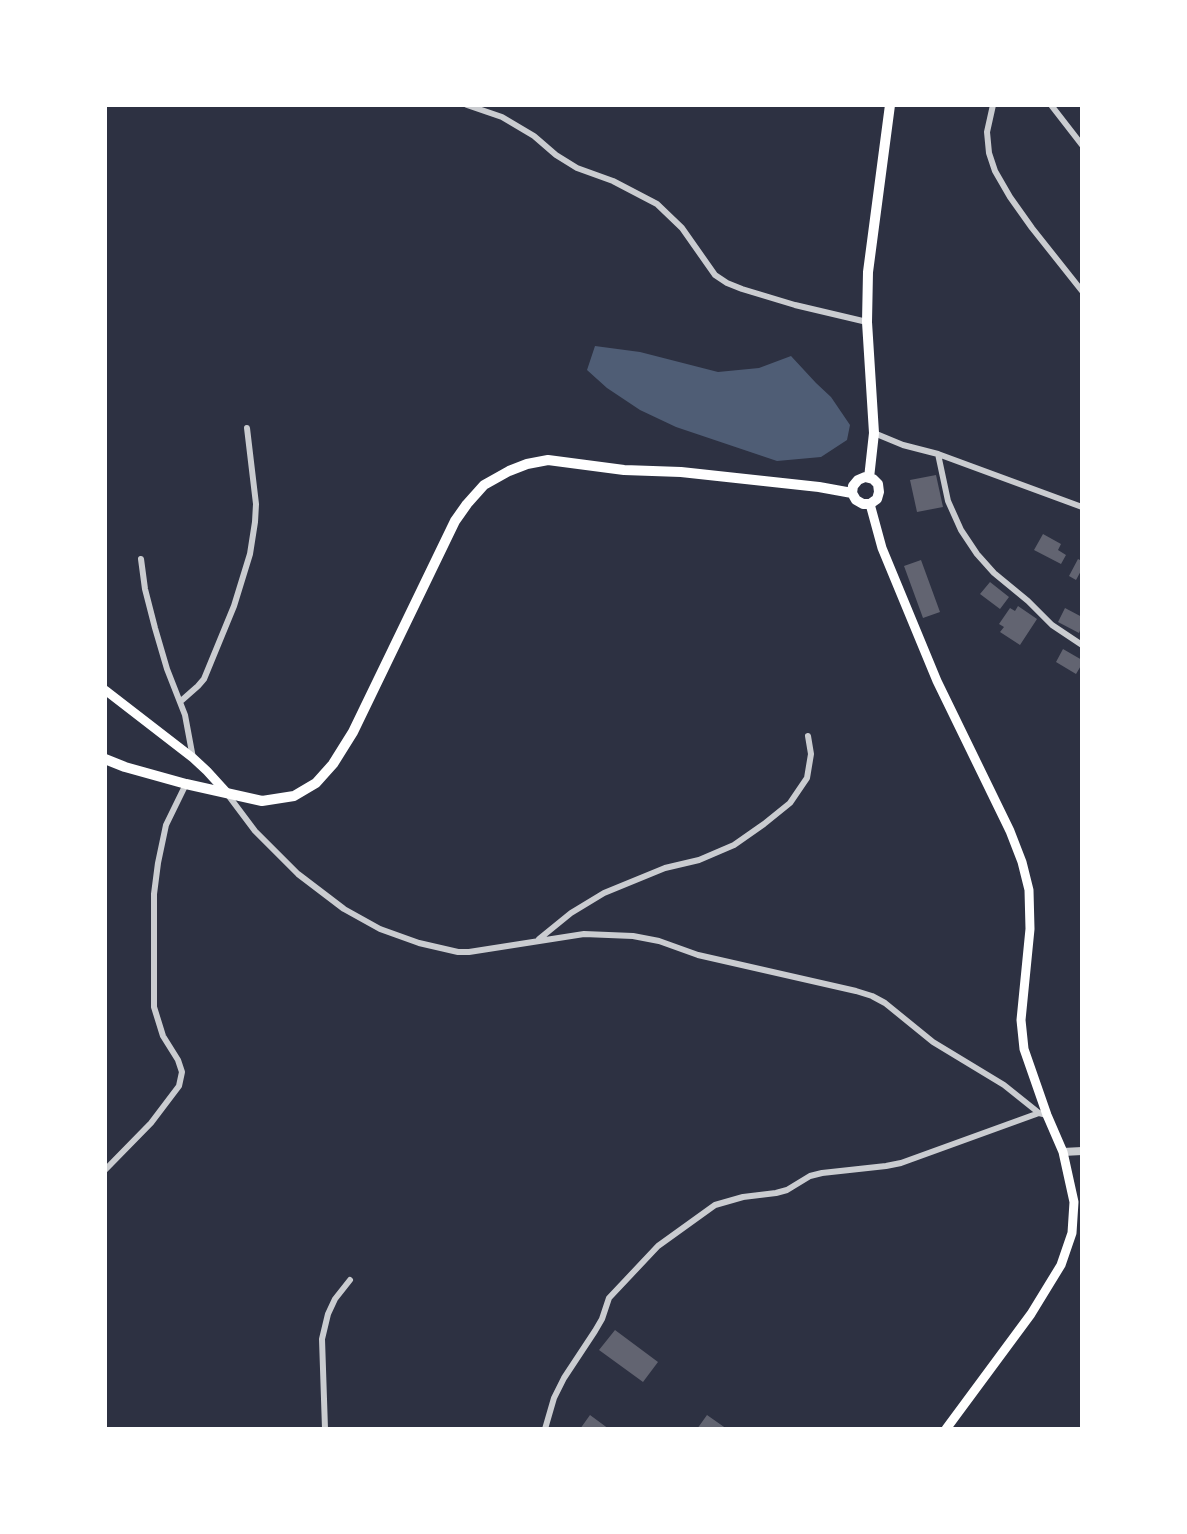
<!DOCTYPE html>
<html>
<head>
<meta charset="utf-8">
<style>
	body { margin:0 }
	#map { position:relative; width:1187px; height:1534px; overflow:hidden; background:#2d3142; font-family:"Nunito Sans",sans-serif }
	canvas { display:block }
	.frame { position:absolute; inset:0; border:107px solid #fff; pointer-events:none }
</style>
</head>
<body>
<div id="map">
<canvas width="1187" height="1534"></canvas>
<div class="frame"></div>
</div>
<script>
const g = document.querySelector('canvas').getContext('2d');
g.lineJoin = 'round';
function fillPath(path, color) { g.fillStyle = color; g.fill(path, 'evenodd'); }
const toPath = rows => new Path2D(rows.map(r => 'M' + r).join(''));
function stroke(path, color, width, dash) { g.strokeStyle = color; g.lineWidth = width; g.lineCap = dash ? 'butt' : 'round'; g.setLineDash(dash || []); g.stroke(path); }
const water = toPath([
	[595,346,640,352,718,372,759,368,791,356,816,383,831,397,850,425,847,440,821,457,777,461,676,427,640,410,607,388,587,370]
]);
const building = toPath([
	[936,475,943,507,917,512,910,480],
	[1043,534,1061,544,1058,550,1066,555,1061,564,1034,550],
	[1078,559,1082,561,1082,569,1076,580,1069,576],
	[921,560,940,612,923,618,904,566],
	[990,582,1009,597,1000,609,980,594],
	[1018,606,1037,619,1020,645,1000,632,1004,627,999,624,1010,608,1015,611],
	[1065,608,1082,617,1082,626,1079,633,1058,622],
	[1063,649,1082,660,1082,664,1076,674,1056,662],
	[615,1330,658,1362,643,1382,599,1350],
	[590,1415,609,1429,580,1429],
	[707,1415,727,1429,697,1429]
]);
const minor = toPath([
	[467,105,502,117,534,136,556,155,577,168,613,181,657,204,682,228,715,275,727,283,742,289,795,305,867,322],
	[993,105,987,132,989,153,995,171,1010,197,1032,228,1082,291],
	[1051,105,1082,145],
	[874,433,903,445,938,454,1082,507],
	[938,454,948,501,961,530,977,554,994,573,1028,601,1052,625,1082,645],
	[141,559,145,589,155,628,167,669,185,715,193,758],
	[181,701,198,686,204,679,234,606,250,554,255,522,256,504,247,428],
	[228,795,255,831,298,874,344,909,380,929,419,943,458,952,469,952,584,934,633,936,659,941,698,955,856,991,872,996,885,1003,933,1042,1004,1085,1039,1113,1047,1115],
	[539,939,571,913,604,893,665,868,699,860,734,845,764,824,790,803,807,778,811,754,808,736],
	[105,1170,151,1123,179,1086,182,1072,178,1060,163,1036,154,1007,154,894,158,863,166,825,186,784],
	[325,1429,322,1339,328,1314,335,1299,350,1280],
	[545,1429,554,1398,564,1378,595,1331,602,1319,609,1298,658,1246,715,1205,743,1197,776,1193,787,1190,810,1176,822,1173,886,1166,901,1163,1039,1113]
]);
const tertiary = toPath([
	[1063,1152,1082,1151]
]);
const secondary = toPath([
	[870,504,882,548,937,681,1010,831,1022,862,1029,890,1030,929,1021,1020,1024,1049,1047,1115,1063,1152,1074,1202,1072,1233,1061,1265,1031,1314,946,1429],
	[105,690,193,758,207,771,227,793]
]);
const trunk = toPath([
	[869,478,874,433,867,322,868,272,890,105],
	[105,759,125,767,186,784,262,801,294,796,316,783,333,764,353,732,455,521,467,504,484,485,509,471,527,464,548,460,624,470,681,472,819,487,852,493,856,500,863,504,870,504,877,499,879,492,878,484,873,479,865,477,858,480,853,486,852,493]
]);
fillPath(water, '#4f5d75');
fillPath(building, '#626471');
stroke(minor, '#caccd0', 6);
stroke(tertiary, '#caccd0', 8);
stroke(secondary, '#fff', 9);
stroke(trunk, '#fff', 10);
</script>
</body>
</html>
